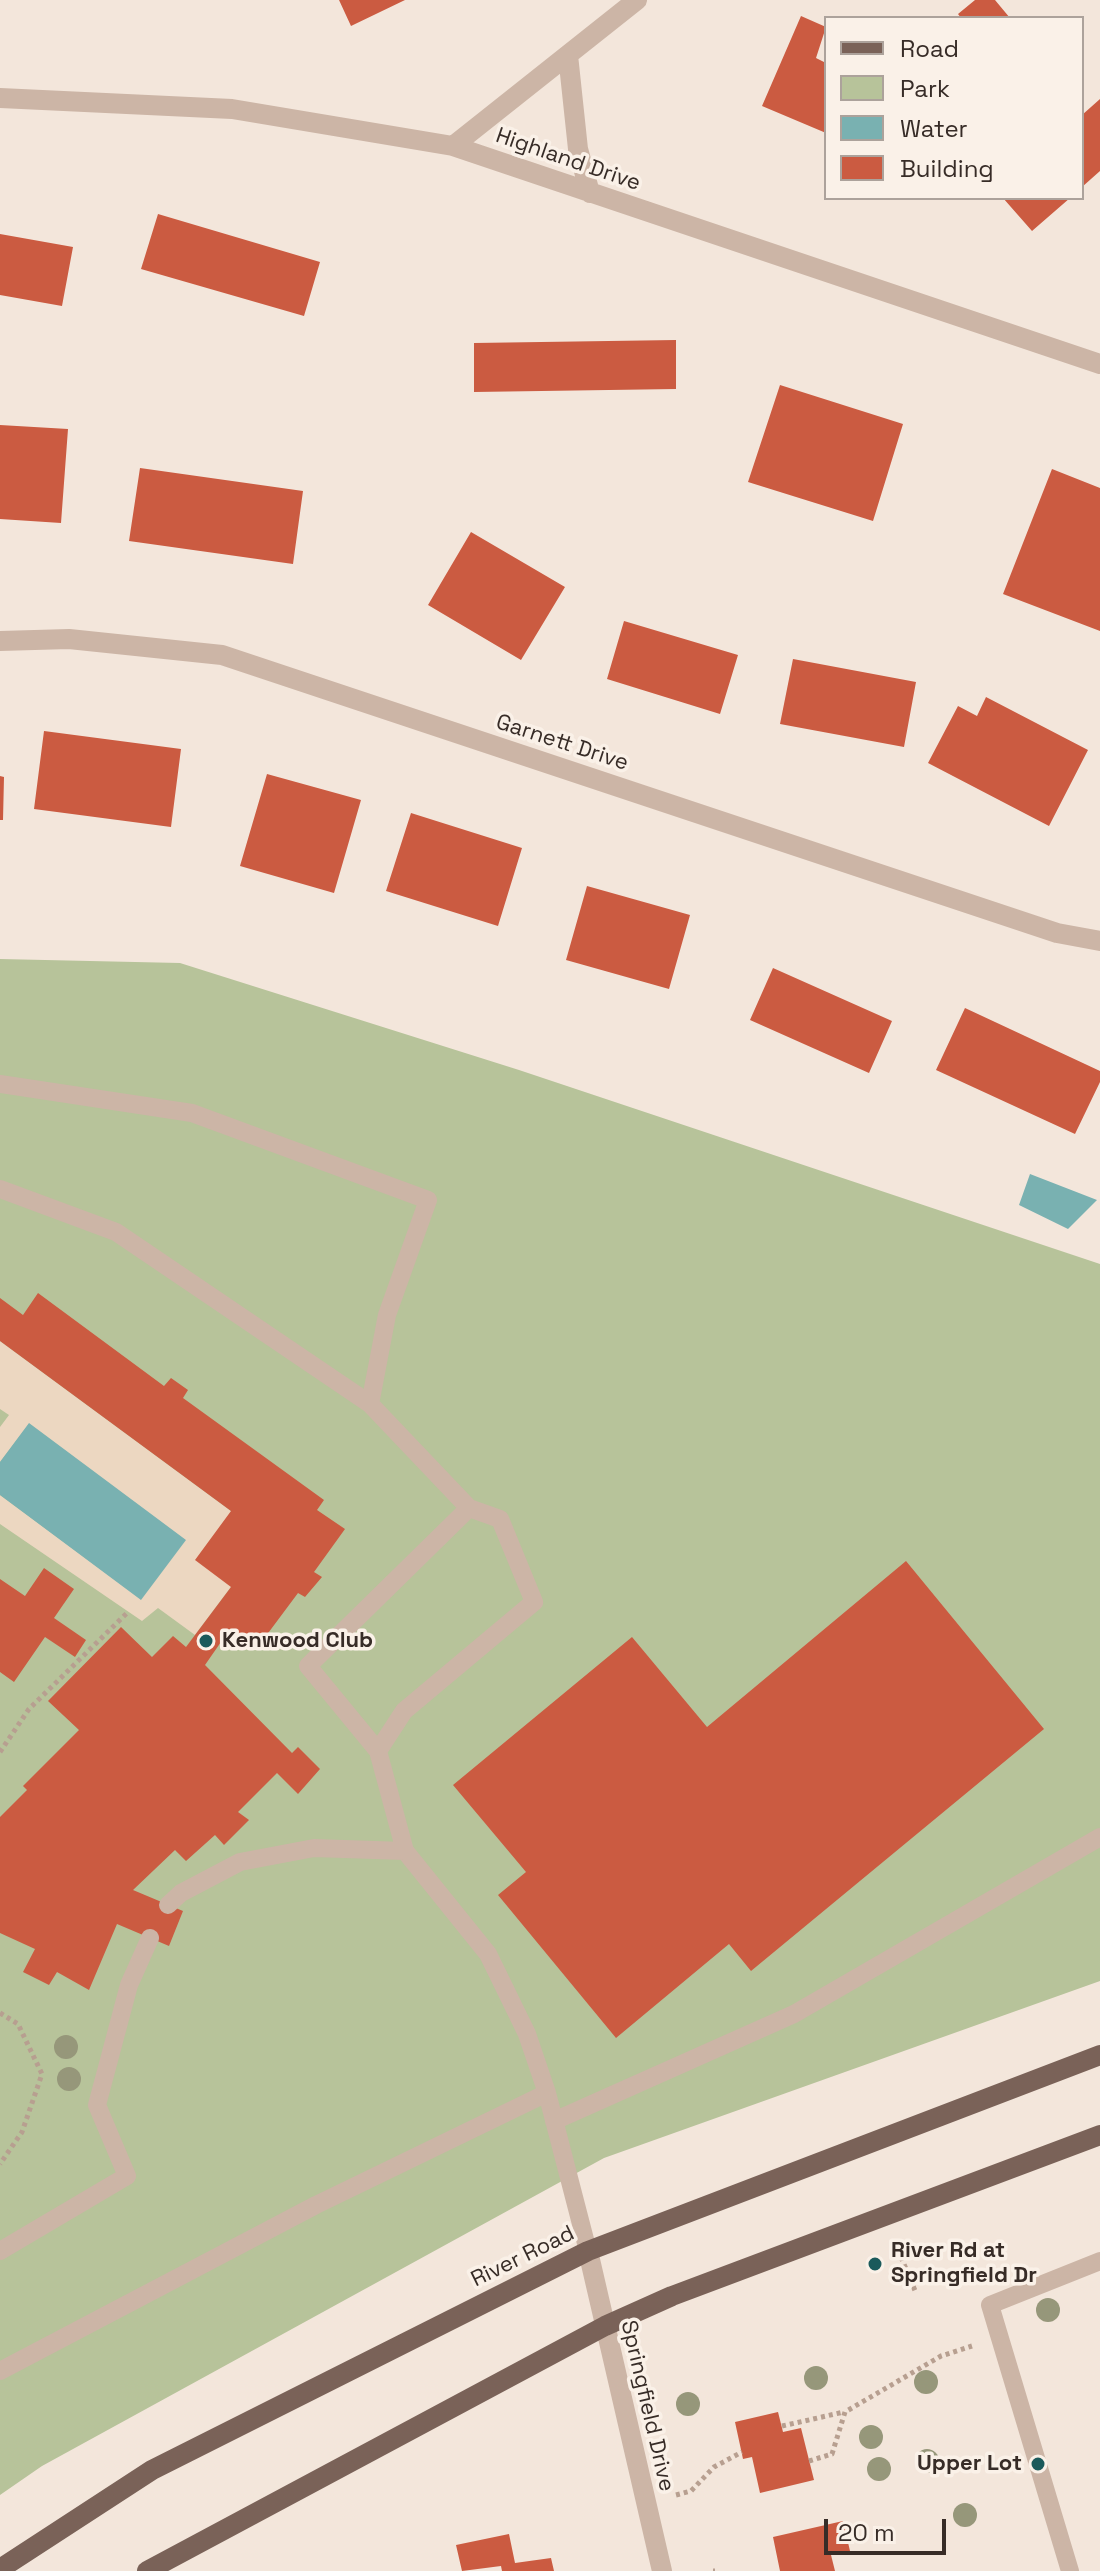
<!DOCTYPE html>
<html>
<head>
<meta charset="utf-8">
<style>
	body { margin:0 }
	#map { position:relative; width:1100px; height:2571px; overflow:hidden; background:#f3e6db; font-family:"Space Grotesk",sans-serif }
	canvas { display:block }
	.legend { position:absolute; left:824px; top:16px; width:260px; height:184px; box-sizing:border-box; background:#faf1e8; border:2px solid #aca29b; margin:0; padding:10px 14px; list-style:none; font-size:24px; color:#372c27 }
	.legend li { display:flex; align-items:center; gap:16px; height:40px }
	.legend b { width:40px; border:2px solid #aca29b }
	.scale { position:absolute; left:824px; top:2519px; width:122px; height:36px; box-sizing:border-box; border:4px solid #372c27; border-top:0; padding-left:10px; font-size:24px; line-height:28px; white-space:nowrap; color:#372c27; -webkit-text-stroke:6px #faf1e8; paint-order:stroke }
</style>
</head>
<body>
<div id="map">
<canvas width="1100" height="2571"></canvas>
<ul class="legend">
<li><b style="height:10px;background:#7a6258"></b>Road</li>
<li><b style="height:22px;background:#b7c39a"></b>Park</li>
<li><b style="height:22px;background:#79b1b1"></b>Water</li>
<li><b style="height:22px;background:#cb5b41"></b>Building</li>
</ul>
<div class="scale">20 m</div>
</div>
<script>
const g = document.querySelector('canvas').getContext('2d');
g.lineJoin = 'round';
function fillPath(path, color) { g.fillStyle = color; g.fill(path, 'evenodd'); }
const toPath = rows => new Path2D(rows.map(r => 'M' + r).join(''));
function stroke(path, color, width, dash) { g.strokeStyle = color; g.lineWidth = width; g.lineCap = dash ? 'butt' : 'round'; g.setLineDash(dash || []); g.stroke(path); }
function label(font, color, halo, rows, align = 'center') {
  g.font = font + ' "Space Grotesk",sans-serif'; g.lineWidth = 7; g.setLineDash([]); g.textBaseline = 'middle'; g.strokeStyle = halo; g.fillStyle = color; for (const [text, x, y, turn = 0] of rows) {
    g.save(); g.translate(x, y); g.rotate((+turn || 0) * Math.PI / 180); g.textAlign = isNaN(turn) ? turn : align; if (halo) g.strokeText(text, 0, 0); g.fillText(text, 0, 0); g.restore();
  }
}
const green = toPath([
	[0,959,180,963,519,1070,1100,1264,1100,1981,604,2158,42,2466,0,2495]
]);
const plaza = toPath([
	[0,1341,231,1511,231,1587,195,1635,158,1608,142,1621,0,1524,0,1495,141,1599,29,1424,0,1462,0,1427,9,1415,0,1409]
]);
const water = toPath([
	[1030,1174,1097,1200,1068,1229,1019,1205],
	[29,1423,186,1540,141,1600,0,1495,0,1462]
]);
const building = toPath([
	[339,0,405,0,351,26],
	[975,0,995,0,1010,18,961,18,958,14],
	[801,16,826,27,816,58,826,63,826,133,762,106],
	[1100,99,1100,171,1082,187,1082,115],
	[1003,198,1070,198,1032,231],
	[158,214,320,262,304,316,141,269],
	[0,234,73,247,62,306,0,295],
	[676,340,676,389,474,392,474,343],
	[780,385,903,424,873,521,748,482],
	[0,425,68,429,61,523,0,519],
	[140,468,303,491,293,564,129,541],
	[1052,469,1100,488,1100,631,1003,594],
	[471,532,565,587,521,660,428,605],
	[624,621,738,655,720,714,607,679],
	[793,659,916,682,904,747,780,724],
	[986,697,1088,750,1049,826,928,763,958,706,977,716],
	[44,731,181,749,171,827,34,809],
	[267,774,361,800,334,893,240,866],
	[0,776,4,777,3,820,0,820],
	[411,813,522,848,498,926,386,891],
	[587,886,690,915,669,989,566,960],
	[773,968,892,1021,869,1073,750,1020],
	[965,1008,1100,1071,1100,1082,1075,1134,936,1070],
	[38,1293,164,1386,171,1378,188,1390,183,1398,324,1500,317,1510,345,1529,314,1572,322,1577,305,1597,298,1593,257,1648,230,1629,205,1665,292,1753,298,1747,320,1769,298,1794,277,1773,238,1812,249,1820,224,1845,215,1835,186,1861,175,1850,133,1890,183,1911,169,1946,117,1924,89,1990,57,1972,49,1985,23,1972,35,1949,0,1933,0,1817,27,1790,23,1786,79,1730,48,1701,121,1627,152,1657,173,1636,186,1647,231,1587,195,1560,231,1511,0,1341,0,1298,23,1315],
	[906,1561,1044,1729,751,1971,729,1944,616,2038,498,1895,526,1872,453,1785,632,1637,707,1727],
	[44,1568,74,1589,54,1618,86,1640,75,1657,45,1637,14,1682,0,1672,0,1579,25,1596],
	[778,2412,783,2432,801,2428,814,2480,760,2493,752,2457,743,2459,735,2422],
	[843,2521,850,2551,831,2555,835,2571,780,2571,773,2537],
	[509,2534,515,2563,551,2558,554,2571,502,2571,501,2566,462,2571,456,2545]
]);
const path = toPath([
	[0,1752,29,1709,128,1612],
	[0,2013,18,2024,42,2074,22,2132,0,2164],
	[901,2257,916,2293],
	[782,2426,844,2412],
	[809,2461,832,2454,845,2412,941,2356,972,2346],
	[676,2495,691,2491,714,2467,742,2452],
	[713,2571,715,2571]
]);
const lane = toPath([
	[0,1084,192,1113,428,1200,387,1315,370,1404],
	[0,1189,116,1232,370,1404,469,1508],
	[378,1751,404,1711,534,1602,500,1519,469,1508,308,1666,378,1751,405,1851,488,1954,527,2034,547,2093,588,2251],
	[168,1905,181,1893,240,1862,314,1848,405,1851],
	[554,2121,794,2014,1100,1837],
	[0,2251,127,2176,97,2105,129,1985,150,1938],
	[0,2371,316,2205,547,2093],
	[1070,2571,990,2305,1100,2261]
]);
const street = toPath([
	[568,55,578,149,590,193],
	[0,98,232,109,453,146,1100,364],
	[453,146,637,0],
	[0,641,69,639,222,655,1057,933,1100,941],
	[588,2251,662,2571]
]);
const primary = toPath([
	[0,2569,152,2470,588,2251,1100,2055],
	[147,2571,605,2326,672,2296,1100,2135]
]);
const trees = [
	[66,2047],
	[69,2079],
	[1048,2310],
	[816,2378],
	[926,2382],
	[688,2404],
	[871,2437],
	[927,2461],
	[879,2469],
	[965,2515]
];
const markers = [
	[206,1641,8,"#1b5a5b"],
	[875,2264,8,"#1b5a5b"],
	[1038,2464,8,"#1b5a5b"]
];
const streetNames = [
	["Highland Drive",568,160,19],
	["Garnett Drive",562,743,18],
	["River Road",523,2257,-26],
	["Springfield Drive",647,2406,77]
];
const poiNames = [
	["Kenwood Club",222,1641],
	["River Rd at",891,2251],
	["Springfield Dr",891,2276],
	["Upper Lot",1022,2464,"right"]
];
fillPath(green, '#b7c39a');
fillPath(plaza, '#ecd7c1');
fillPath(water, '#79b1b1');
fillPath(building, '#cb5b41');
stroke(path, '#b79f90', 5, [4, 4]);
stroke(lane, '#ccb5a6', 18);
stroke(street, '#ccb5a6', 20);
stroke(primary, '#7a6258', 20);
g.fillStyle = '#96977a';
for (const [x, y] of trees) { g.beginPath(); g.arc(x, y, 12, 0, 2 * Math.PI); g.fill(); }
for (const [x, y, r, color] of markers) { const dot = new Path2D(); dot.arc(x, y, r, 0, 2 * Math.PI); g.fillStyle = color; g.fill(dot); stroke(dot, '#faf1e8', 3); }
label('22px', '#372c27', '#faf1e8', streetNames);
label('bold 22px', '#372c27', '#faf1e8', poiNames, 'left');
</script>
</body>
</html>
